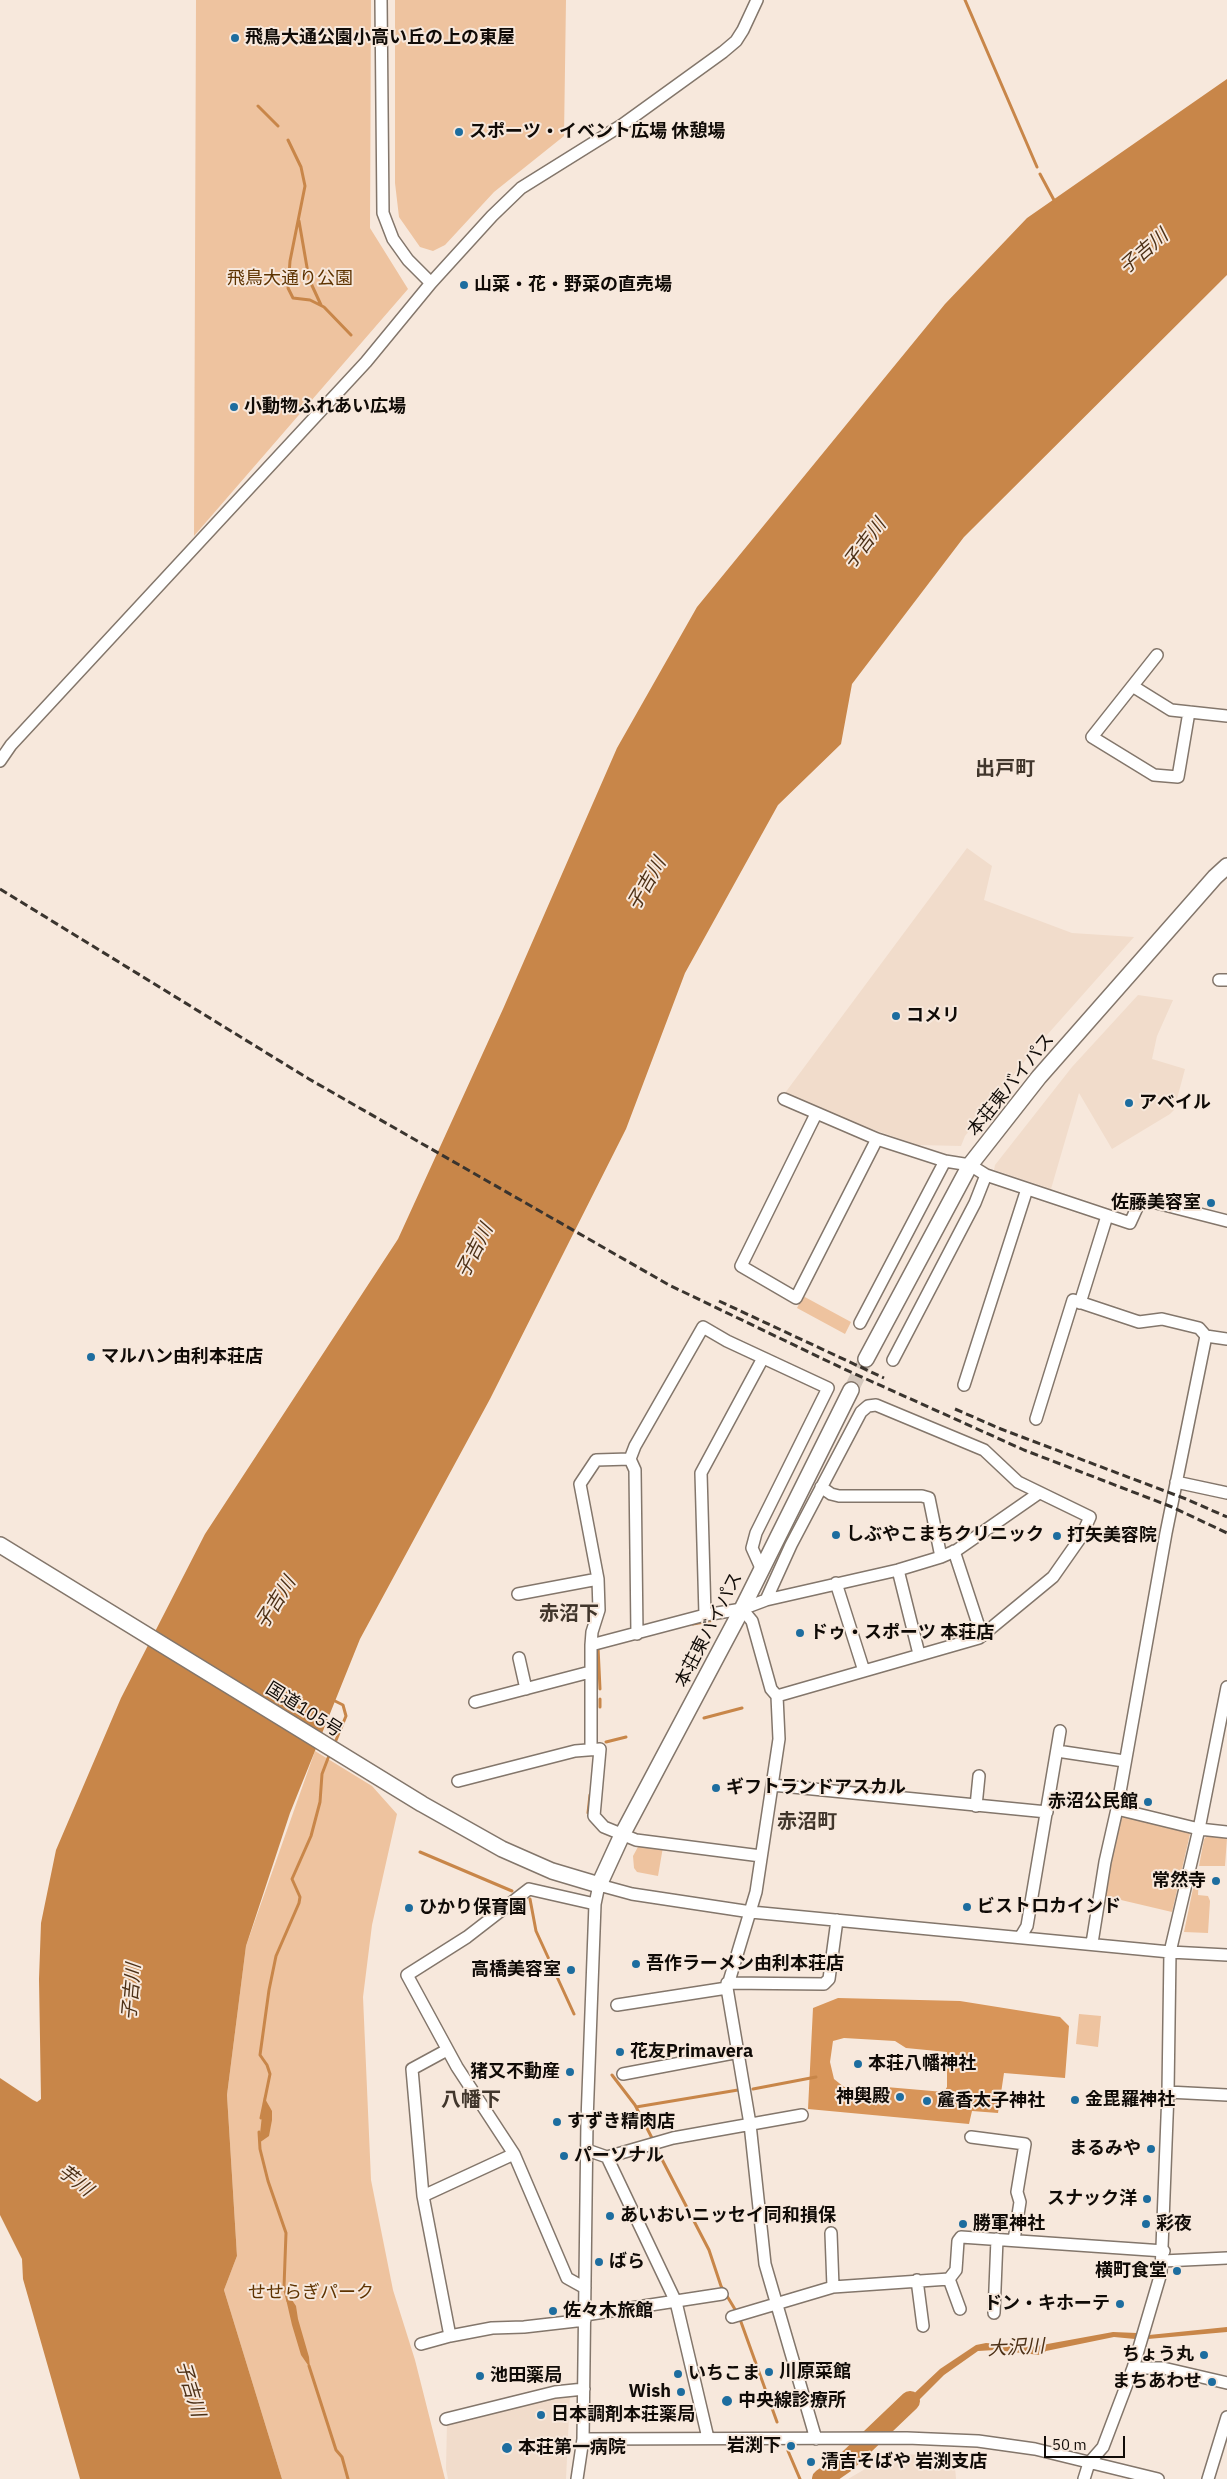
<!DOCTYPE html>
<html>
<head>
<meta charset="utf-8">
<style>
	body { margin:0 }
	#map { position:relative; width:1227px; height:2479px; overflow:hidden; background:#f7e8dc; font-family:"IBM Plex Sans",sans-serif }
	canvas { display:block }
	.scale { position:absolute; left:1044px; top:2436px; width:81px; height:22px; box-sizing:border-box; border:2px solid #100b07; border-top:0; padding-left:6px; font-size:15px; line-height:18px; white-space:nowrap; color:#100b07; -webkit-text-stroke:4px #f7e8dc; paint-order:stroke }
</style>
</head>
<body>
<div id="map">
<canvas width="1227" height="2479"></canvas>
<div class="scale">50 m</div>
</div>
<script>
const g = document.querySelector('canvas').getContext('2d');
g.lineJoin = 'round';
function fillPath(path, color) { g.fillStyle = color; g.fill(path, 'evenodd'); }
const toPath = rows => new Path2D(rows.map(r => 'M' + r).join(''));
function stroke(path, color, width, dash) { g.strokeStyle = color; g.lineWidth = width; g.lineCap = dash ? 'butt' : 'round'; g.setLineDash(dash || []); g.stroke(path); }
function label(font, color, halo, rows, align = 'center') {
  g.font = font + ' "IBM Plex Sans","Noto Sans JP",sans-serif'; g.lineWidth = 4; g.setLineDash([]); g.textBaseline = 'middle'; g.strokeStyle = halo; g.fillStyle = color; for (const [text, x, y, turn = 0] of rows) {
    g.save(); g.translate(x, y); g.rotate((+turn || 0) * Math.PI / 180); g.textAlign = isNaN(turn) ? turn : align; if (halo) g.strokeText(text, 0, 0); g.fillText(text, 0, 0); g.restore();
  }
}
const built = toPath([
	[967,848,992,866,984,900,1072,933,1134,937,1031,1053,965,1136,961,1146,918,1145,831,1115,785,1093],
	[1138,995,1173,1000,1157,1036,1152,1059,1185,1069,1174,1110,1170,1114,1112,1149,1079,1093,1051,1189,994,1170,995,1165,1072,1067],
	[566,2394,570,2395,566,2479,448,2479,446,2469,447,2422],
	[870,2454,954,2455,956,2479,848,2479,872,2465]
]);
const green = toPath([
	[196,0,371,0,370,228,408,289,194,536],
	[395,0,566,0,564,136,494,192,445,245,433,251,420,247,399,217,395,183],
	[803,1296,851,1322,845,1334,797,1308],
	[315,1751,372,1786,397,1814,372,1925,363,1997,371,2180,393,2290,415,2360,445,2479,282,2479,224,2290,237,2256,227,2095,246,1946],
	[1126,1815,1185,1828,1190,1834,1172,1912,1104,1896,1120,1818],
	[1207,1836,1227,1838,1225,1866,1199,1866,1204,1839],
	[639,1845,663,1847,658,1876,637,1872,634,1868,633,1856],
	[1196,1874,1199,1874,1198,1895,1208,1896,1210,1901,1208,1933,1184,1932],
	[1079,2014,1101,2016,1098,2047,1076,2044]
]);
const forest = toPath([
	[838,1998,960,2001,1060,2017,1069,2026,1065,2078,1004,2073,998,2113,972,2111,969,2124,808,2109,813,2008],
	[844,2038,895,2041,906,2048,947,2052,947,2087,944,2092,886,2087,875,2090,844,2087,834,2079,830,2062,833,2041]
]);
const water = toPath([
	[1227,79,1227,275,964,537,852,684,841,744,778,805,685,973,626,1129,490,1399,360,1639,290,1813,246,1946,227,2095,237,2256,224,2290,282,2479,80,2479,23,2279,22,2259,0,2215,0,2078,33,2100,37,2102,41,2099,39,1979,41,1923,56,1850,121,1698,205,1534,398,1239,503,1009,617,748,697,607,945,304,1027,218],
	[264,2097,272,2111,272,2120,269,2136,259,2143],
	[290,2297,296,2306,298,2319,309,2357,310,2368,301,2355,292,2325,286,2299],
	[1227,2327,1227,2332,1148,2339,1149,2335],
	[1113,2332,1137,2333,1135,2339,1114,2337,1046,2351,1040,2355,995,2350,978,2351,944,2375,900,2419,887,2419,940,2369,976,2345,986,2343,1031,2347]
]);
const stream = toPath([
	[965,0,1037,167],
	[258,106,278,126],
	[288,140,301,167,305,186,290,261,288,288,293,298,310,300,324,307,351,335],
	[1040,174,1055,202],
	[299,221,309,279,321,305],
	[693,1624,710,1621],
	[598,1647,600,1689],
	[600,1699,600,1707],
	[704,1718,742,1708],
	[606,1742,626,1737],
	[334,1745,346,1716,343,1705,335,1701],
	[588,1813,590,1795],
	[420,1852,512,1891],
	[530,1899,536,1931,574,2014],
	[612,2075,635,2105,653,2140],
	[753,2089,816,2077],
	[636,2107,738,2090],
	[261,2118,270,2074,267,2065,260,2055,269,1990,276,1956,299,1903,300,1897,292,1879,311,1836,320,1802,322,1774,330,1753],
	[259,2132,260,2149,268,2181,286,2233,284,2287,288,2301],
	[655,2146,709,2250,721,2286,736,2311],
	[741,2322,777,2422],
	[309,2366,336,2450,342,2457,348,2479],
	[788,2451,800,2479]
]);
const river = toPath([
	[822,2479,845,2463,910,2401]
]);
const highwayTunnel = toPath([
	[851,1390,866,1359]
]);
const minor = toPath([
	[381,0,383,213,393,239,408,260,431,283],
	[1157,655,1092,737,1154,775,1178,777,1189,712],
	[1134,687,1171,710,1227,716],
	[0,761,11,745,366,362,431,283,492,216,521,188,622,125,723,52,736,41,743,30,757,0],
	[1219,980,1227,980],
	[784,1099,877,1139,945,1161,970,1165,986,1175,1130,1223,1141,1199,1227,1221],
	[816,1114,741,1266,796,1298,877,1139],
	[1080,1303,1107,1216],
	[860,1323,945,1161],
	[893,1360,975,1203,986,1175],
	[964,1385,1027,1189],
	[1036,1419,1073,1300,1139,1322,1162,1319,1199,1328,1206,1336,1227,1339],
	[1176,1482,1227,1493],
	[821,1487,831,1494,839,1496,922,1496,929,1498,941,1557],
	[954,1551,982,1636],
	[898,1570,919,1654],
	[836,1583,864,1671],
	[518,1594,598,1579],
	[766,1600,791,1545,861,1412,868,1406,876,1405,984,1450,1018,1482,1090,1517,1081,1537,1053,1577,979,1638,777,1696],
	[742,1609,752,1621,771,1689,777,1696,779,1739,756,1892,727,1988,750,2124,765,2264,816,2439],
	[705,1615,701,1473,763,1358],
	[637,1634,635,1470,630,1459,635,1446,703,1327,727,1341,828,1388,756,1533,752,1548,761,1568],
	[591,1645,705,1615,742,1609,766,1600,898,1570,941,1557,957,1550,1039,1493],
	[519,1658,526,1689],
	[475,1702,590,1672],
	[591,1748,591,1645,592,1632,599,1610,598,1579,580,1484,596,1460,630,1459],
	[1057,1751,1124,1761],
	[458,1781,575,1751,600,1749,594,1816,604,1827,636,1840,761,1856],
	[772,1785,1047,1812],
	[976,1806,979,1776],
	[1117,1809,1199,1829,1227,1832],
	[1021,1936,1027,1926,1060,1731],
	[1092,1943,1105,1862,1117,1809,1166,1533,1206,1336],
	[727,1983,824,1984,829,1979,837,1920],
	[617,2005,727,1988],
	[447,2050,412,2069,423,2196,450,2336],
	[623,2074,739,2052],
	[1168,2092,1227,2095],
	[971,2137,1025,2144,1017,2192,1020,2202,1014,2240],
	[587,2150,607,2157,673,2138,802,2115],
	[607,2157,676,2302,708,2438],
	[423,2196,514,2154],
	[831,2233,833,2287],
	[1163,2261,1227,2258],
	[949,2279,960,2309],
	[917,2280,923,2326],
	[585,2288,567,2278,514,2154,457,2067,407,1975,467,1937,529,1889,595,1904],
	[994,2313,997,2239],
	[585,2315,722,2294],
	[732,2317,833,2287,949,2279,956,2270,958,2241,961,2237,1164,2251],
	[421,2344,450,2336,492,2328,524,2327,585,2320],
	[1133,2368,1163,2368,1227,2383],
	[446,2419,555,2392,584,2389],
	[583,2439,907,2438,978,2441,1035,2449,1158,2479],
	[577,2479,583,2439,587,2121,595,1904,599,1885,632,1894,751,1912,1170,1952,1227,1955],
	[1084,2479,1089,2463,1103,2447,1133,2368,1161,2273,1168,2092,1170,1952,1199,1829,1227,1687],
	[1208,2479,1227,2417]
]);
const highway = toPath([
	[866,1359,970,1165,1039,1077,1215,877,1227,866],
	[0,1545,422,1804,502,1849,552,1871,599,1885,622,1835,742,1609,851,1390]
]);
const rail = toPath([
	[0,889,309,1079,669,1285,844,1369,1024,1450,1172,1507,1227,1533],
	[719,1301,884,1378],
	[955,1409,1001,1429,1186,1499,1227,1517]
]);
const markers = [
	[235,38,5,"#1d6d9f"],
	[459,132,5,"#1d6d9f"],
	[464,285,5,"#1d6d9f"],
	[234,407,5,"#1d6d9f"],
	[896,1016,5,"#1d6d9f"],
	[1129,1103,5,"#1d6d9f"],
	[1211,1203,5,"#1d6d9f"],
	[91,1357,5,"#1d6d9f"],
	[836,1535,5,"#1d6d9f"],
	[1057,1536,5,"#1d6d9f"],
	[800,1633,5,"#1d6d9f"],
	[716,1788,5,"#1d6d9f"],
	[1148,1802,5,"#1d6d9f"],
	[1216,1881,5,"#1d6d9f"],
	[967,1907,5,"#1d6d9f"],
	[409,1908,5,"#1d6d9f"],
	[636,1964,5,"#1d6d9f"],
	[571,1970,5,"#1d6d9f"],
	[620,2052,5,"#1d6d9f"],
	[858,2064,5,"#1d6d9f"],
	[570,2072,5,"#1d6d9f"],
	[900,2097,5,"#1d6d9f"],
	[1075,2100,5,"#1d6d9f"],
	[927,2101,5,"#1d6d9f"],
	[557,2122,5,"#1d6d9f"],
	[1151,2149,5,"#1d6d9f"],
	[564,2156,5,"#1d6d9f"],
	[1147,2199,5,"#1d6d9f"],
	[610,2216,5,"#1d6d9f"],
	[963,2224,5,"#1d6d9f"],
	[1146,2224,5,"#1d6d9f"],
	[599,2262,5,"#1d6d9f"],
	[1177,2271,5,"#1d6d9f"],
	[1120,2304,5,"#1d6d9f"],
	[553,2311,5,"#1d6d9f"],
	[1204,2355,5,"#1d6d9f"],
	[769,2372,5,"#1d6d9f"],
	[678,2374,5,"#1d6d9f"],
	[480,2376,5,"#1d6d9f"],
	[1212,2382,5,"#1d6d9f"],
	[681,2392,5,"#1d6d9f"],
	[727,2401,6,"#1d6d9f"],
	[541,2415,5,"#1d6d9f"],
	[791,2446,5,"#1d6d9f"],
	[507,2448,6,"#1d6d9f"],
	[811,2462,5,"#1d6d9f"]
];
const poiNames = [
	["飛鳥大通公園小高い丘の上の東屋",245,38],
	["スポーツ・イベント広場 休憩場",469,132],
	["山菜・花・野菜の直売場",474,285],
	["小動物ふれあい広場",244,407],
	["コメリ",906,1016],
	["アベイル",1139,1103],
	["佐藤美容室",1201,1203,"right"],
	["マルハン由利本荘店",101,1357],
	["しぶやこまちクリニック",846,1535],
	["打矢美容院",1067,1536],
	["ドゥ・スポーツ 本荘店",810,1633],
	["ギフトランドアスカル",726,1788],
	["赤沼公民館",1138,1802,"right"],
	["常然寺",1206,1881,"right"],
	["ビストロカインド",977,1907],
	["ひかり保育園",419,1908],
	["吾作ラーメン由利本荘店",646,1964],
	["高橋美容室",561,1970,"right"],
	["花友Primavera",630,2052],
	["本荘八幡神社",868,2064],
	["猪又不動産",560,2072,"right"],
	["神輿殿",890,2097,"right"],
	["金毘羅神社",1085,2100],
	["麄香太子神社",937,2101],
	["すずき精肉店",567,2122],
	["まるみや",1141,2149,"right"],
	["パーソナル",574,2156],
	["スナック洋",1137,2199,"right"],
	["あいおいニッセイ同和損保",620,2216],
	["勝軍神社",973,2224],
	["彩夜",1156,2224],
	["ばら",609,2262],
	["横町食堂",1167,2271,"right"],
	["ドン・キホーテ",1110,2304,"right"],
	["佐々木旅館",563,2311],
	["ちょう丸",1194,2355,"right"],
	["川原菜館",779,2372],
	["いちこま",688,2374],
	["池田薬局",490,2376],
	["まちあわせ",1202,2382,"right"],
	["Wish",671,2392,"right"],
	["中央線診療所",738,2401],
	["日本調剤本荘薬局",551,2415],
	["岩渕下",781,2446,"right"],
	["本荘第一病院",518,2448],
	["清吉そばや 岩渕支店",821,2462]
];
const parkNames = [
	["飛鳥大通り公園",290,279],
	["せせらぎパーク",311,2293]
];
const streetNames = [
	["本荘東バイパス",1011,1085,-51],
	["本荘東バイパス",709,1630,-63],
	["国道105号",304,1710,32]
];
const waterNames = [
	["子吉川",1144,252,-41],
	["子吉川",865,544,-53],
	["子吉川",647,884,-60],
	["子吉川",475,1251,-63],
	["子吉川",276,1603,-58],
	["子吉川",132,1992,-85],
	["芋川",75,2181,38],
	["大沢川",1016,2348,-3],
	["子吉川",190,2389,73]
];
const quarterNames = [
	["出戸町",1005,769],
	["赤沼下",569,1614],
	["赤沼町",807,1822],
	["八幡下",471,2100]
];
fillPath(built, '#f1dccb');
fillPath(green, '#eec39f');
fillPath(forest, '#d89559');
fillPath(water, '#c88649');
stroke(stream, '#c88649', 3);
stroke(river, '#c88649', 20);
stroke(highwayTunnel, '#d4c7bc', 15, [15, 8]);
stroke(minor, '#83766b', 14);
stroke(highway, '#83766b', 18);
stroke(minor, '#fff', 11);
stroke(highway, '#fff', 15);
stroke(rail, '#3a342e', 3, [8, 4]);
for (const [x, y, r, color] of markers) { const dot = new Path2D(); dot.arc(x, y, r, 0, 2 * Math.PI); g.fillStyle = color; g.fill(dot); stroke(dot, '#f7e8dc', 2); }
label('bold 18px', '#100b07', '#f7e8dc', poiNames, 'left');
label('18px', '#5e3300', '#f7e8dc', parkNames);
label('18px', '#100b07', '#f7e8dc', streetNames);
label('italic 19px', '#4c3016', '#f7e8dc', waterNames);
label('bold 20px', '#41362c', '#f7e8dc', quarterNames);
</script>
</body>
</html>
